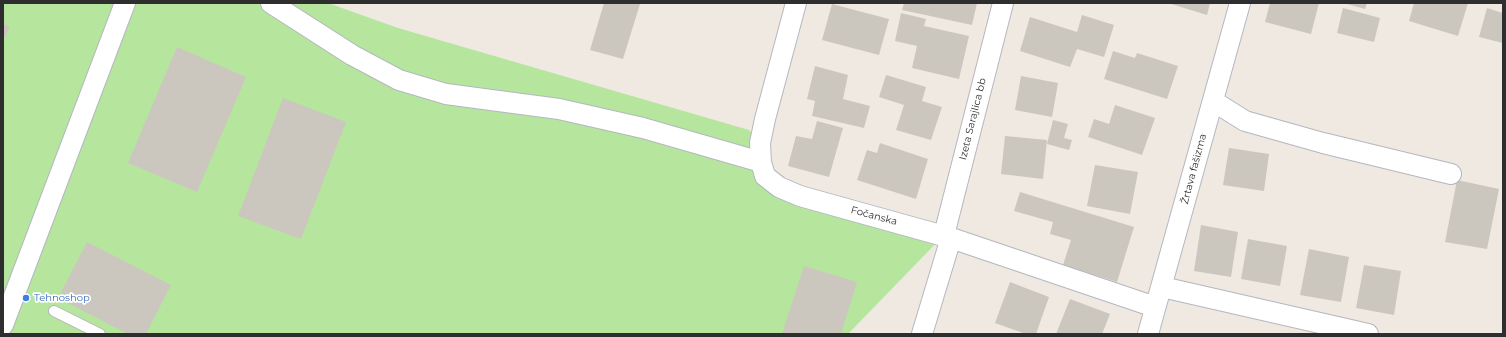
<!DOCTYPE html>
<html>
<head>
<meta charset="utf-8">
<style>
	body { margin:0 }
	#map { position:relative; width:1506px; height:337px; overflow:hidden; background:#efe9e1; font-family:Montserrat,sans-serif }
	canvas { display:block }
	.frame { position:absolute; inset:0; border:4px solid #2e2e2e; pointer-events:none }
</style>
</head>
<body>
<div id="map">
<canvas width="1506" height="337"></canvas>
<div class="frame"></div>
</div>
<script>
const g = document.querySelector('canvas').getContext('2d');
g.lineJoin = 'round';
function fillPath(path, color) { g.fillStyle = color; g.fill(path, 'evenodd'); }
const toPath = rows => new Path2D(rows.map(r => 'M' + r).join(''));
function stroke(path, color, width, dash) { g.strokeStyle = color; g.lineWidth = width; g.lineCap = dash ? 'butt' : 'round'; g.setLineDash(dash || []); g.stroke(path); }
function label(font, color, halo, rows, align = 'center') {
  g.font = font + ' Montserrat,sans-serif'; g.lineWidth = 3.5; g.setLineDash([]); g.textBaseline = 'middle'; g.strokeStyle = halo; g.fillStyle = color; for (const [text, x, y, turn = 0] of rows) {
    g.save(); g.translate(x, y); g.rotate((+turn || 0) * Math.PI / 180); g.textAlign = isNaN(turn) ? turn : align; if (halo) g.strokeText(text, 0, 0); g.fillText(text, 0, 0); g.restore();
  }
}
const green = toPath([
	[3,3,328,3,398,28,749,130,760,143,765,176,944,235,848,334,3,334]
]);
const building = toPath([
	[604,3,635,3,640,4,623,59,590,50],
	[904,3,977,3,972,25,902,10],
	[1168,3,1210,3,1207,15],
	[1270,3,1319,3,1311,34,1265,22],
	[1343,3,1367,3,1365,9],
	[1414,3,1468,3,1458,36,1409,21],
	[832,4,889,19,879,55,822,40],
	[1343,8,1380,18,1374,42,1337,33],
	[1487,8,1503,13,1503,43,1479,37],
	[901,13,926,19,924,26,969,36,959,79,912,68,917,46,895,41],
	[1082,15,1114,25,1104,57,1077,49,1070,67,1020,51,1030,17,1077,32],
	[3,24,10,27,3,40],
	[177,47,246,77,197,192,128,163],
	[1113,51,1135,58,1137,53,1178,66,1167,99,1104,79],
	[815,66,848,75,843,99,870,106,864,128,812,116,815,101,807,99],
	[886,75,926,87,922,101,942,107,931,140,896,130,904,105,879,97],
	[1021,76,1058,83,1052,117,1015,110],
	[283,98,346,122,301,239,238,216],
	[1115,105,1155,118,1142,155,1088,137,1094,119,1109,124],
	[1053,120,1068,124,1064,138,1072,140,1069,150,1047,144],
	[817,121,843,128,829,177,788,166,796,136,812,139],
	[1005,136,1047,140,1043,179,1001,174],
	[880,143,928,159,916,199,857,180,867,150,877,153],
	[1229,148,1269,154,1264,191,1223,185],
	[1095,165,1138,172,1130,214,1087,206],
	[1457,180,1499,189,1487,249,1445,242],
	[1020,192,1134,227,1117,282,1063,265,1071,240,1050,234,1053,222,1014,211],
	[1201,225,1238,232,1231,277,1194,271],
	[1248,239,1287,246,1280,286,1241,279],
	[87,242,171,285,146,334,128,334,58,298],
	[1309,249,1349,257,1341,302,1300,295],
	[1364,265,1401,271,1394,315,1356,308],
	[804,266,857,282,841,334,782,334],
	[1010,282,1049,297,1036,334,1026,334,995,323],
	[1070,299,1110,314,1102,334,1056,334]
]);
const lane = toPath([
	[54,311,100,334]
]);
const street = toPath([
	[271,3,352,55,399,80,446,94,559,109,643,128,761,162],
	[796,3,765,119,760,143,761,162,765,176,779,187,800,196,951,238,1155,307],
	[1213,101,1245,121,1323,143,1451,174],
	[944,235,1003,3],
	[1162,287,1368,334],
	[3,325,125,3],
	[922,334,951,238],
	[1148,334,1240,3]
]);
const markers = [
	[26,298,4,"#3f7fe0"]
];
const streetNames = [
	["Izeta Sarajlica bb",973,119,-76],
	["Žrtava fašizma",1194,169,-75],
	["Fočanska",874,216,15]
];
const shopNames = [
	["Tehnoshop",34,298]
];
fillPath(green, '#b6e59e');
fillPath(building, '#cbc7bf');
stroke(lane, '#b4b7c1', 12);
stroke(street, '#b4b7c1', 22);
stroke(lane, '#fff', 10);
stroke(street, '#fff', 20);
for (const [x, y, r, color] of markers) { const dot = new Path2D(); dot.arc(x, y, r, 0, 2 * Math.PI); g.fillStyle = color; g.fill(dot); stroke(dot, '#fff', 1.5); }
label('10px', '#2e2e2e', '#fff', streetNames);
label('10px', '#366cbe', '#fff', shopNames, 'left');
</script>
</body>
</html>
